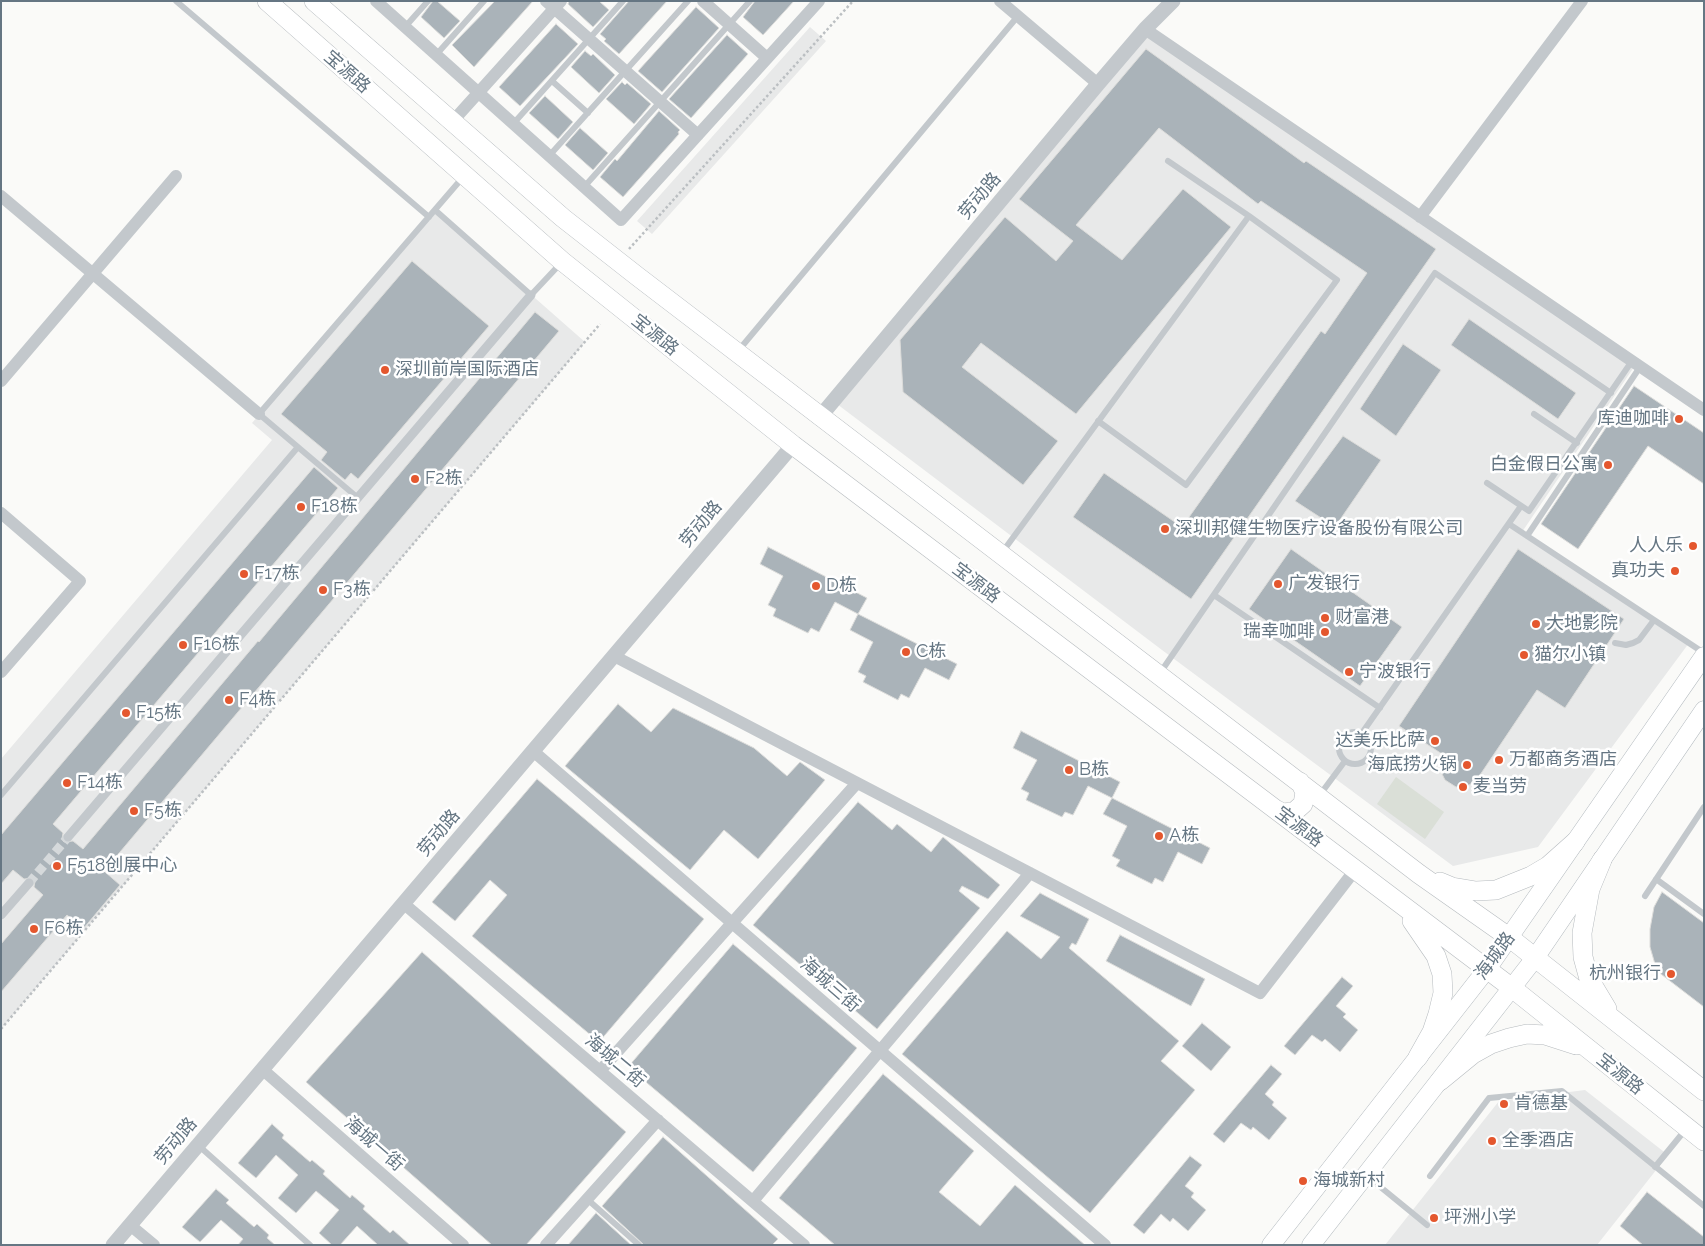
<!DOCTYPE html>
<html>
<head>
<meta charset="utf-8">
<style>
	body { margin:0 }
	#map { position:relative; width:1705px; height:1246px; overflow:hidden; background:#fafaf8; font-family:Raleway,sans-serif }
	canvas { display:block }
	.frame { position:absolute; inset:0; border:2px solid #657683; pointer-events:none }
</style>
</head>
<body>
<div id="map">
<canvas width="1705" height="1246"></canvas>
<div class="frame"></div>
</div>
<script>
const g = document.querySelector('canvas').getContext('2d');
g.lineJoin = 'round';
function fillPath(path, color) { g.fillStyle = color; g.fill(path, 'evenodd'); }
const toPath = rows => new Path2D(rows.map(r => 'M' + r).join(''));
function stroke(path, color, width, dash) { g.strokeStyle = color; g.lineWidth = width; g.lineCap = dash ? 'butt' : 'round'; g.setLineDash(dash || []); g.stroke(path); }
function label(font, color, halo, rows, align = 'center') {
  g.font = font + ' Raleway,"Noto Sans SC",sans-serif'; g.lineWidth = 5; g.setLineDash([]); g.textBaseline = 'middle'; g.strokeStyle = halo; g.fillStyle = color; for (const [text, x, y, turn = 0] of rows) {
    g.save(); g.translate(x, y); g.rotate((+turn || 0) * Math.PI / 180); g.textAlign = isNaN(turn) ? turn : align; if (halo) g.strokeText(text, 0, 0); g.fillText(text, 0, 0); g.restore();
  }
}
const built = toPath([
	[810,27,826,41,652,234,637,221],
	[1145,29,1636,364,1522,532,1689,643,1538,847,1453,866,1162,650,833,401],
	[435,210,585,342,1,1029,1,759,272,440,252,423],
	[1585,1090,1668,1155,1597,1245,1385,1245,1499,1101]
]);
const green = toPath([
	[1396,777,1444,812,1425,839,1377,804]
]);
const building = toPath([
	[433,1,437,1,460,21,444,38,421,17,433,1],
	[495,1,533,1,474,67,452,45,495,1],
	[569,1,599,1,609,10,593,27,568,4,569,1],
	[629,1,667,1,619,54,604,41,606,39,600,34,629,1],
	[755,1,794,1,763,35,743,17,755,1],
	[696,7,719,28,662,92,638,71,696,7],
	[556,24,578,44,520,106,499,87,556,24],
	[727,35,748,54,691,118,669,99,727,35],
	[1146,49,1304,163,1306,161,1436,249,1191,599,1073,517,1104,473,1182,527,1321,331,1325,334,1367,273,1261,201,1258,204,1159,128,1076,225,1122,260,1183,189,1231,227,1076,414,981,343,962,367,1058,441,1023,485,903,392,900,340,1005,217,1056,261,1073,241,1019,199,1146,49],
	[585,51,591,56,593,54,615,75,599,93,571,67,585,51],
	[622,82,625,85,627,83,651,104,634,124,606,99,622,82],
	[545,96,573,122,558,139,529,113,545,96],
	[659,111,680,130,678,132,679,134,623,197,600,177,615,159,617,161,659,111],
	[580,128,608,153,593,170,565,145,580,128],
	[412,261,489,326,358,479,351,473,345,480,321,460,327,452,281,414,412,261],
	[535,312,559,331,104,871,120,885,83,929,67,915,1,992,1,944,43,895,34,887,35,881,33,878,24,879,13,870,1,884,1,835,314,467,338,488,53,824,63,833,62,839,64,842,73,841,83,849,258,641,259,642,535,312],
	[1469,319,1576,393,1558,419,1451,345,1469,319],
	[1403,344,1441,370,1396,436,1360,409,1403,344],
	[1634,386,1704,433,1704,484,1648,446,1578,549,1541,524,1634,386],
	[1343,436,1381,460,1335,527,1295,501,1343,436],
	[768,547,867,598,858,614,835,602,819,632,811,628,808,633,773,616,776,609,768,605,783,576,760,564,768,547],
	[1291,549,1402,627,1360,686,1249,609,1291,549],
	[1518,549,1624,619,1565,708,1537,690,1478,778,1468,786,1456,787,1445,780,1442,774,1442,754,1399,726,1518,549],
	[858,614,957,664,949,680,925,668,909,698,901,694,898,700,863,682,866,676,858,672,873,642,850,630,858,614],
	[618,704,651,732,673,708,754,748,787,776,800,762,825,780,758,859,724,830,690,870,565,766,618,704],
	[1021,731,1120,782,1112,798,1088,786,1073,815,1065,812,1062,817,1026,800,1029,793,1021,789,1037,760,1013,748,1021,731],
	[537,779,704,919,599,1042,472,936,507,895,490,880,455,921,432,902,537,779],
	[1112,798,1210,848,1202,864,1178,852,1163,882,1155,878,1152,884,1116,866,1120,860,1112,856,1127,826,1103,814,1112,798],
	[858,802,892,830,897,824,931,852,943,837,1000,885,988,899,962,886,959,891,980,908,877,1029,753,925,858,802],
	[1662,892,1704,923,1704,1007,1657,971,1650,947,1650,929,1654,907,1662,892],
	[1040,893,1089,919,1076,945,1072,943,1069,948,1179,1041,1161,1061,1195,1090,1090,1213,902,1054,1007,931,1041,959,1060,937,1020,916,1040,893],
	[1120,935,1205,979,1191,1006,1106,961,1120,935],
	[733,944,857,1048,753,1172,628,1067,733,944],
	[422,952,626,1132,526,1245,492,1245,306,1082,422,952],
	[1342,977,1353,986,1336,1006,1346,1014,1343,1017,1358,1030,1340,1052,1325,1039,1322,1042,1312,1035,1295,1055,1284,1046,1342,977],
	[1202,1023,1231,1047,1211,1071,1182,1046,1202,1023],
	[1271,1065,1282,1074,1265,1094,1274,1102,1272,1105,1287,1118,1269,1140,1253,1127,1251,1130,1241,1123,1224,1143,1213,1134,1271,1065],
	[883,1074,974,1151,939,1192,980,1226,1015,1185,1085,1245,835,1245,802,1217,779,1198,883,1074],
	[272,1124,284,1135,282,1138,310,1162,312,1160,325,1171,323,1174,350,1198,352,1195,365,1206,363,1209,390,1233,393,1230,410,1245,378,1245,357,1226,340,1245,332,1245,319,1233,339,1210,316,1191,296,1213,278,1198,298,1175,276,1155,256,1178,238,1163,272,1124],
	[663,1137,778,1239,772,1245,644,1245,602,1206,663,1137],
	[1190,1156,1202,1165,1185,1186,1194,1193,1191,1197,1206,1210,1188,1231,1173,1218,1170,1222,1161,1214,1144,1234,1133,1225,1190,1156],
	[216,1189,229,1200,226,1203,254,1227,257,1224,269,1235,267,1238,275,1245,238,1245,243,1239,221,1220,200,1242,182,1227,216,1189],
	[1647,1192,1704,1237,1704,1245,1643,1245,1620,1226,1647,1192],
	[596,1213,631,1245,568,1245,596,1213]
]);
const pedestrianTunnel = toPath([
	[29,883,68,837]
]);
const path = toPath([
	[629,249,853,1],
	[1,1029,600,324]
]);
const service = toPath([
	[176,1,429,217],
	[405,27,428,1],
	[436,55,484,1],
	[552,81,588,113],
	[513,124,623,1],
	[549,156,688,1],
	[584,187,750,1],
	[435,210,531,295,561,263],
	[738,351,1018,16],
	[1534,414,1577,443],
	[1098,421,1186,485,1337,280,1249,216],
	[1487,483,1529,511,1632,361],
	[358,498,259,414,464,176],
	[1509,524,1704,653],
	[1527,536,1640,367],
	[1001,554,1249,216,1168,161],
	[1214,595,1380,708],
	[1615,643,1626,645,1633,643,1639,640,1654,620],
	[1160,673,1435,273,1611,393],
	'1339 748a16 16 0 1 1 32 0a16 16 0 1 1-32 0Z',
	[1362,733,1521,506],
	[1,795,298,447],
	[1319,796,1345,761],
	[1656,879,1704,914],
	[1645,896,1704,807],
	[199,1146,310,1245],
	[1655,1167,1686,1129],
	[1367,1176,1427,1225],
	[1430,1176,1489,1098,1562,1091,1704,1206],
	[587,1199,639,1245]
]);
const pedestrian = toPath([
	[68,837,531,295],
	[1,915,29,883]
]);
const minor = toPath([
	[376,1,621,220,819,1],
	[546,1,698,135],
	[703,1,767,58],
	[1000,1,1098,84],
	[1145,29,1704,410],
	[452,122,561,1],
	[1,196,259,414],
	[1420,217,1582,1],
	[1,381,176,176],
	[1,513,80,581,1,672],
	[614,656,1260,993,1355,870],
	[533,751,1105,1245],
	[403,903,804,1245],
	[262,1069,463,1245],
	[600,1071,857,783],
	[753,1201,1030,873],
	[130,1225,154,1245],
	[546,1245,658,1120]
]);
const tertiary = toPath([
	[819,418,1098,84,1145,29,1173,1],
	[113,1245,793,445]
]);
const secondary = toPath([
	[1271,1245,1487,969,1704,656],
	[1311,1245,1535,958,1704,710]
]);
const primary = toPath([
	[267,1,562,261,793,445,1512,988,1704,1141],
	[314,1,563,218,637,276,1419,874,1510,938,1704,1091],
	[1277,810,1282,813,1294,812,1303,804,1305,792,1300,782],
	[1602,860,1590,889,1582,933,1583,957,1589,979,1607,1009],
	[1440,882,1452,887,1476,891,1496,890,1531,876,1548,866,1575,842],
	[1412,921,1436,956,1442,974,1443,993,1438,1014,1432,1032,1418,1057],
	[1440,1081,1473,1054,1491,1044,1509,1038,1527,1034,1545,1035,1576,1045]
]);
const markers = [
	[385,370,5,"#e4572e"],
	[1679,419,5,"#e4572e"],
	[1608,465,5,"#e4572e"],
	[415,479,5,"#e4572e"],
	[301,507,5,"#e4572e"],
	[1165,529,5,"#e4572e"],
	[1693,546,5,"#e4572e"],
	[1675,571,5,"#e4572e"],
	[244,574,5,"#e4572e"],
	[1278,584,5,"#e4572e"],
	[816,586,5,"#e4572e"],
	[323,590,5,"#e4572e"],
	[1325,618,5,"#e4572e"],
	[1536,624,5,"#e4572e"],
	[1325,632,5,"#e4572e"],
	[183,645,5,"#e4572e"],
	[906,652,5,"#e4572e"],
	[1524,655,5,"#e4572e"],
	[1349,672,5,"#e4572e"],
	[229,700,5,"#e4572e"],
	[126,713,5,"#e4572e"],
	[1435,741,5,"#e4572e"],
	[1499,760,5,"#e4572e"],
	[1467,765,5,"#e4572e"],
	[1069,770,5,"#e4572e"],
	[67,783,5,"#e4572e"],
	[1463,787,5,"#e4572e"],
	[134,811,5,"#e4572e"],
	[1159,836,5,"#e4572e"],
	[57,866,5,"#e4572e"],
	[34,929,5,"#e4572e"],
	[1671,974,5,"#e4572e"],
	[1504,1104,5,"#e4572e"],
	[1492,1141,5,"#e4572e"],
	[1303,1181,5,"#e4572e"],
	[1434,1218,5,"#e4572e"]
];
const streetNames = [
	["宝源路",347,72,41],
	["劳动路",980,196,-50],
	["宝源路",655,335,39],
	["劳动路",701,524,-50],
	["宝源路",976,583,37],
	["宝源路",1299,827,37],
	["劳动路",439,833,-50],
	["海城路",1495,956,-54],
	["海城三街",830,985,41],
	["海城二街",615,1061,40],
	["宝源路",1620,1074,39],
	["劳动路",176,1141,-50],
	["海城一街",374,1144,41]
];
const poiNames = [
	["深圳前岸国际酒店",395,370],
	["库迪咖啡",1669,419,"right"],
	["白金假日公寓",1598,465,"right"],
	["F2栋",425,479],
	["F18栋",311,507],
	["深圳邦健生物医疗设备股份有限公司",1175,529],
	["人人乐",1683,546,"right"],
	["真功夫",1665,571,"right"],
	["F17栋",254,574],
	["广发银行",1288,584],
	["D栋",826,586],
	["F3栋",333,590],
	["财富港",1335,618],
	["大地影院",1546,624],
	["瑞幸咖啡",1315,632,"right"],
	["F16栋",193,645],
	["C栋",916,652],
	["猫尔小镇",1534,655],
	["宁波银行",1359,672],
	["F4栋",239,700],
	["F15栋",136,713],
	["达美乐比萨",1425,741,"right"],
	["万都商务酒店",1509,760],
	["海底捞火锅",1457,765,"right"],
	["B栋",1079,770],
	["F14栋",77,783],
	["麦当劳",1473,787],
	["F5栋",144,811],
	["A栋",1169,836],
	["F518创展中心",67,866],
	["F6栋",44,929],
	["杭州银行",1661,974,"right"],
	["肯德基",1514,1104],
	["全季酒店",1502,1141],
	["海城新村",1313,1181],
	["坪洲小学",1444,1218]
];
fillPath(built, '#e8e9e9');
fillPath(green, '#dadfd7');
fillPath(building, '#aab3b9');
stroke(building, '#dcdcda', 1);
stroke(pedestrianTunnel, '#d5d9db', 9, [9, 4.5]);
stroke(secondary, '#b3babf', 19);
stroke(primary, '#b5babe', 20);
stroke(path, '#bbbfc2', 2.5, [2.5, 2.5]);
stroke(service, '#c3c8cc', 6);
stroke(pedestrian, '#c3c8cc', 9);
stroke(minor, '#c3c8cc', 12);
stroke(tertiary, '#c3c8cc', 15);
stroke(secondary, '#fff', 18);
stroke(primary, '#fff', 19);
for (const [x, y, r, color] of markers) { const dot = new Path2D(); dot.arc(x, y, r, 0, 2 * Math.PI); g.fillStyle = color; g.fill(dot); stroke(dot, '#fff', 2); }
label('18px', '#657683', '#fff', streetNames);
label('18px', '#657683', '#fff', poiNames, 'left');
</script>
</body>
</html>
